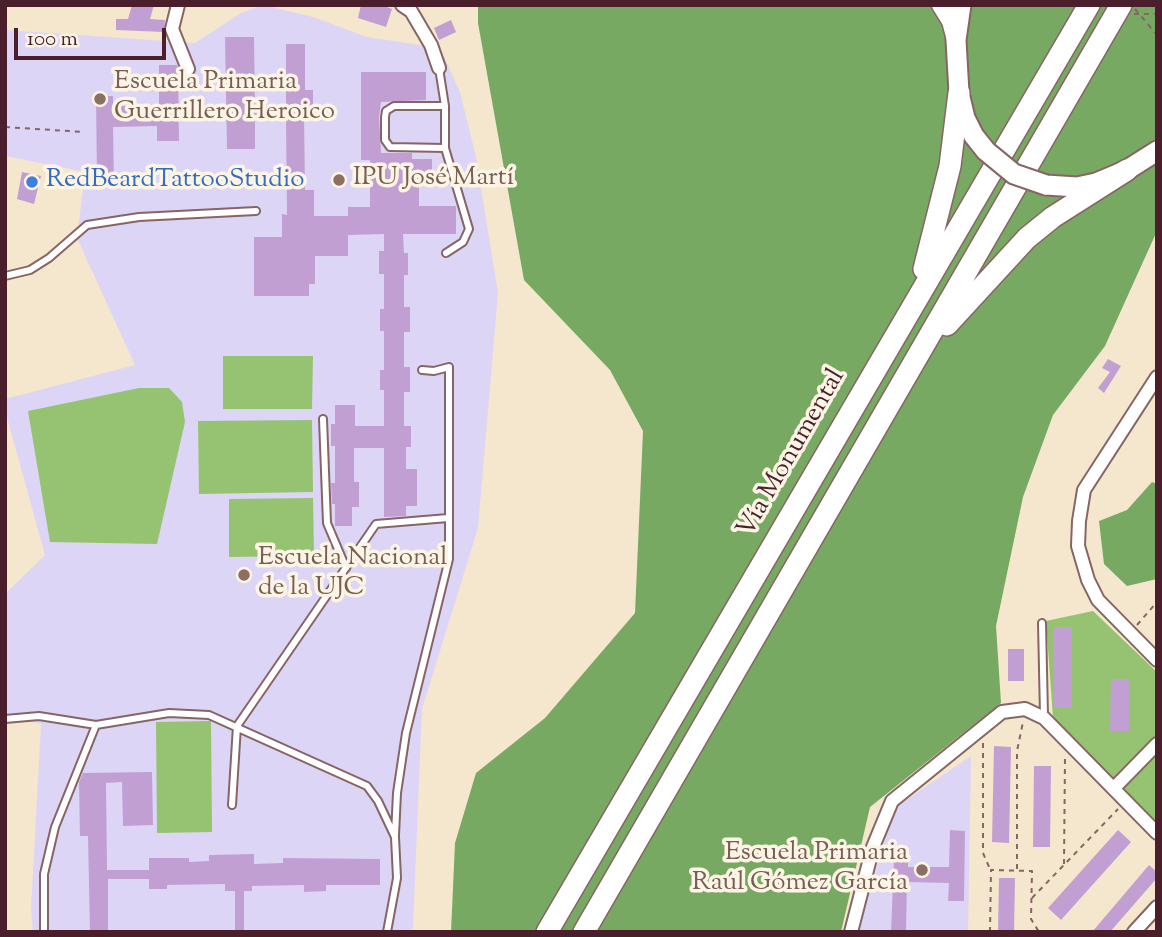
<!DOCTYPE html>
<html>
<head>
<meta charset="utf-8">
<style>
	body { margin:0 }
	#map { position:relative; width:1162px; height:937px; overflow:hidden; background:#f4e7cd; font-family:"Sorts Mill Goudy",serif }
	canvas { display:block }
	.frame { position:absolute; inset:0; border:7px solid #4a1f2b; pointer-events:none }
	.scale { position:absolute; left:14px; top:28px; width:152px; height:32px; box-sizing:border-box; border:4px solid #4a1f2b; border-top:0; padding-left:9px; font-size:21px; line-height:24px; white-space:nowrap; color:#4a1f2b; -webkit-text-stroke:5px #fcf5e5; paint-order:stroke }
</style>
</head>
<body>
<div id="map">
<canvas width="1162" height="937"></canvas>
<div class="frame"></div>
<div class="scale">100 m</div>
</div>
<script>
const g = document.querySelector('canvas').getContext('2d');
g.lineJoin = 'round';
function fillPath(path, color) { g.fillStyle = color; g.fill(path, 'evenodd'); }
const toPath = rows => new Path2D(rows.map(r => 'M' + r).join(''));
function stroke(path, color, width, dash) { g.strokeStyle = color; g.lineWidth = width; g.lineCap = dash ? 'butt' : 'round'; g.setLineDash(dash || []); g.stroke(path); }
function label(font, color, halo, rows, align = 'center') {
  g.font = font + ' "Sorts Mill Goudy",serif'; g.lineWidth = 7; g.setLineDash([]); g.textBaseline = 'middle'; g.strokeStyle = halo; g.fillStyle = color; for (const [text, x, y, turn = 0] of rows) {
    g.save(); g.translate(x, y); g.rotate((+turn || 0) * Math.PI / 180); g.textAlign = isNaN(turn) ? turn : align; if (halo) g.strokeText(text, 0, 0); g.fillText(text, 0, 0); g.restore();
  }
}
const built = toPath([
	[263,5,313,17,367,37,440,48,460,92,476,157,498,293,478,528,422,709,413,927,411,932,33,932,31,909,41,724,5,716,5,594,45,555,5,410,5,399,135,365,77,238,85,172,5,156,5,30,195,43,241,13],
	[971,756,968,932,858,932,894,808]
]);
const green = toPath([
	[223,356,313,356,312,409,223,409],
	[139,388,169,388,182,402,185,422,157,544,50,542,28,411],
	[312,420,313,492,199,494,198,421],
	[313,498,314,556,229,557,229,499],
	[1093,611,1157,672,1157,822,1053,718,1046,621],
	[211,721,212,832,157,833,156,722]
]);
const forest = toPath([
	[478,5,1157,5,1157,231,1105,346,1053,415,1023,497,996,626,1001,703,870,807,841,932,451,932,455,843,476,773,545,718,635,613,643,431,610,370,524,280,478,23],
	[1152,482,1157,484,1157,579,1127,586,1104,564,1099,521,1127,510]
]);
const building = toPath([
	[132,5,154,5,150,19,165,20,164,32,116,30,116,19,128,19],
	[361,5,382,5,392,9,386,27,358,18],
	[451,20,456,32,439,40,434,28],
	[225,37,254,37,255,110,286,110,286,44,305,44,305,90,313,90,313,114,304,114,305,190,314,190,314,216,348,216,348,207,370,207,370,160,361,160,361,72,426,72,426,100,381,102,379,117,381,153,412,153,412,159,432,159,432,184,419,184,419,206,456,206,456,234,403,234,404,253,408,253,408,275,404,275,404,307,410,307,410,332,404,332,404,367,410,367,410,392,404,392,404,426,411,426,411,447,406,447,406,469,417,469,417,506,406,506,406,516,384,517,384,448,354,448,354,482,359,482,359,507,352,507,352,526,335,526,335,504,332,504,331,483,335,483,335,446,331,446,331,424,335,424,335,405,355,405,355,426,384,426,384,390,380,390,380,370,384,370,384,331,380,331,380,309,384,309,384,274,379,274,379,251,384,251,384,234,348,235,348,256,315,256,315,284,309,284,309,296,254,296,254,237,282,237,282,214,287,215,286,120,255,120,255,149,227,149],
	[159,65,177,65,178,68,179,141,157,141,157,126,113,127,114,181,97,181,96,96,113,96,113,106,159,106],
	[22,172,41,176,34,204,17,199],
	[1108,359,1121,366,1104,393,1098,388,1110,372,1102,368],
	[1054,627,1072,627,1072,708,1054,708],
	[1008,649,1024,649,1024,681,1008,681],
	[1111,679,1129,679,1129,731,1110,731],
	[994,746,1011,747,1009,843,992,842],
	[1034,766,1051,766,1050,847,1033,847],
	[152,772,153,825,123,826,122,782,106,783,107,870,149,870,149,858,189,858,189,862,209,861,209,855,254,854,254,864,283,863,283,858,380,859,380,885,326,885,326,891,304,892,304,885,252,886,252,891,244,891,244,932,235,932,235,891,225,891,225,884,167,885,167,889,149,889,149,879,108,879,108,932,90,932,88,836,80,836,79,782,83,773],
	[950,830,965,831,964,901,948,901,949,883,907,882,906,932,891,932,894,858,908,858,908,867,949,867],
	[1118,830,1131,842,1061,920,1048,908],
	[1149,865,1157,872,1157,878,1110,932,1092,932],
	[999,878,1015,878,1014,932,998,932]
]);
const path = toPath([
	[1135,9,1157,35],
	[1134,14,1157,14],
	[5,127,84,132],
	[1137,625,1157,602],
	[983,743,983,853,990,869],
	[1064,864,1065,757],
	[1017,869,1017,751,1023,722],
	[1032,898,1118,809],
	[990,932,991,870,1032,871,1031,919,1039,932]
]);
const service = toPath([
	[439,68,445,106,445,148,469,229,463,242,446,253],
	[445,106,394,106,386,111,385,117,385,140,390,147,445,148],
	[5,276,30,270,49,258,87,225,139,217,256,211],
	[323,419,327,523,346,568],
	[1042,623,1044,716],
	[5,719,39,716,96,725],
	[232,805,237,726,376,524,448,518],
	[395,835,397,793,406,733,449,559,449,367,434,371,422,370],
	[44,932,44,874,55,827,96,725,169,713,209,715,367,786,378,801,395,837,397,878,387,932]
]);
const minor = toPath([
	[178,5,172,29,188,69],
	[402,5,411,11,431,45,439,68],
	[1157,377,1084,490,1079,521,1078,546,1088,580,1098,600,1157,660],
	[1114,788,1157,744],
	[851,932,873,847,892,801,1002,712,1025,709,1044,718,1157,833],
	[1134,932,1157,907]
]);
const secondary = toPath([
	[941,5,951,21,956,40]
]);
const primary = toPath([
	[961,5,956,40,959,93,965,118,974,136],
	[1046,185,1077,187,1096,183,1127,170,1157,151]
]);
const motorway = toPath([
	[924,269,950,166,959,93],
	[947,325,1027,238,1053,217,1127,170],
	[547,932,1089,5],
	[584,932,1121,5]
]);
const primaryBridge = toPath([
	[974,136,986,151,1014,174,1046,185]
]);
const markers = [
	[100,99,7,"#8d6e63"],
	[339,180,7,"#8d6e63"],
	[32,182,7,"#3f7fe0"],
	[244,575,7,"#8d6e63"],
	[922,870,7,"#8d6e63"]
];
const educationNames = [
	["Escuela Primaria",114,84],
	["Guerrillero Heroico",114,114],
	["IPU José Martí",353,180],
	["Escuela Nacional",258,560],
	["de la UJC",258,590],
	["Escuela Primaria",908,855,"right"],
	["Raúl Gómez García",908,885,"right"]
];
const shopNames = [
	["RedBeardTattooStudio",46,182]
];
const streetNames = [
	["Vía Monumental",793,454,-60]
];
fillPath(built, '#ddd5f6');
fillPath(green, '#95c371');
fillPath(forest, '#78a963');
fillPath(building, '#c29fd2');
stroke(service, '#866564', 10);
stroke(minor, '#866564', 16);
stroke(secondary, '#866564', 21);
stroke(primary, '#866564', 23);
stroke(motorway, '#866564', 24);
stroke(path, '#866564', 2, [5, 5]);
stroke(service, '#fff', 6);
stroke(minor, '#fff', 12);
stroke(secondary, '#fff', 18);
stroke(primary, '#fff', 19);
stroke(motorway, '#fff', 21);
stroke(primaryBridge, '#866564', 23, []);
stroke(primaryBridge, '#fff', 19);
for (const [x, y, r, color] of markers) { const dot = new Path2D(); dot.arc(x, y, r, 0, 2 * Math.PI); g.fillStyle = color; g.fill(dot); stroke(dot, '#fcf5e5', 2.5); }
label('26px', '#785e54', '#fcf5e5', educationNames, 'left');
label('26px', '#366cbe', '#fcf5e5', shopNames, 'left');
label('26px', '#4a1f2b', '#fcf5e5', streetNames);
</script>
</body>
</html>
